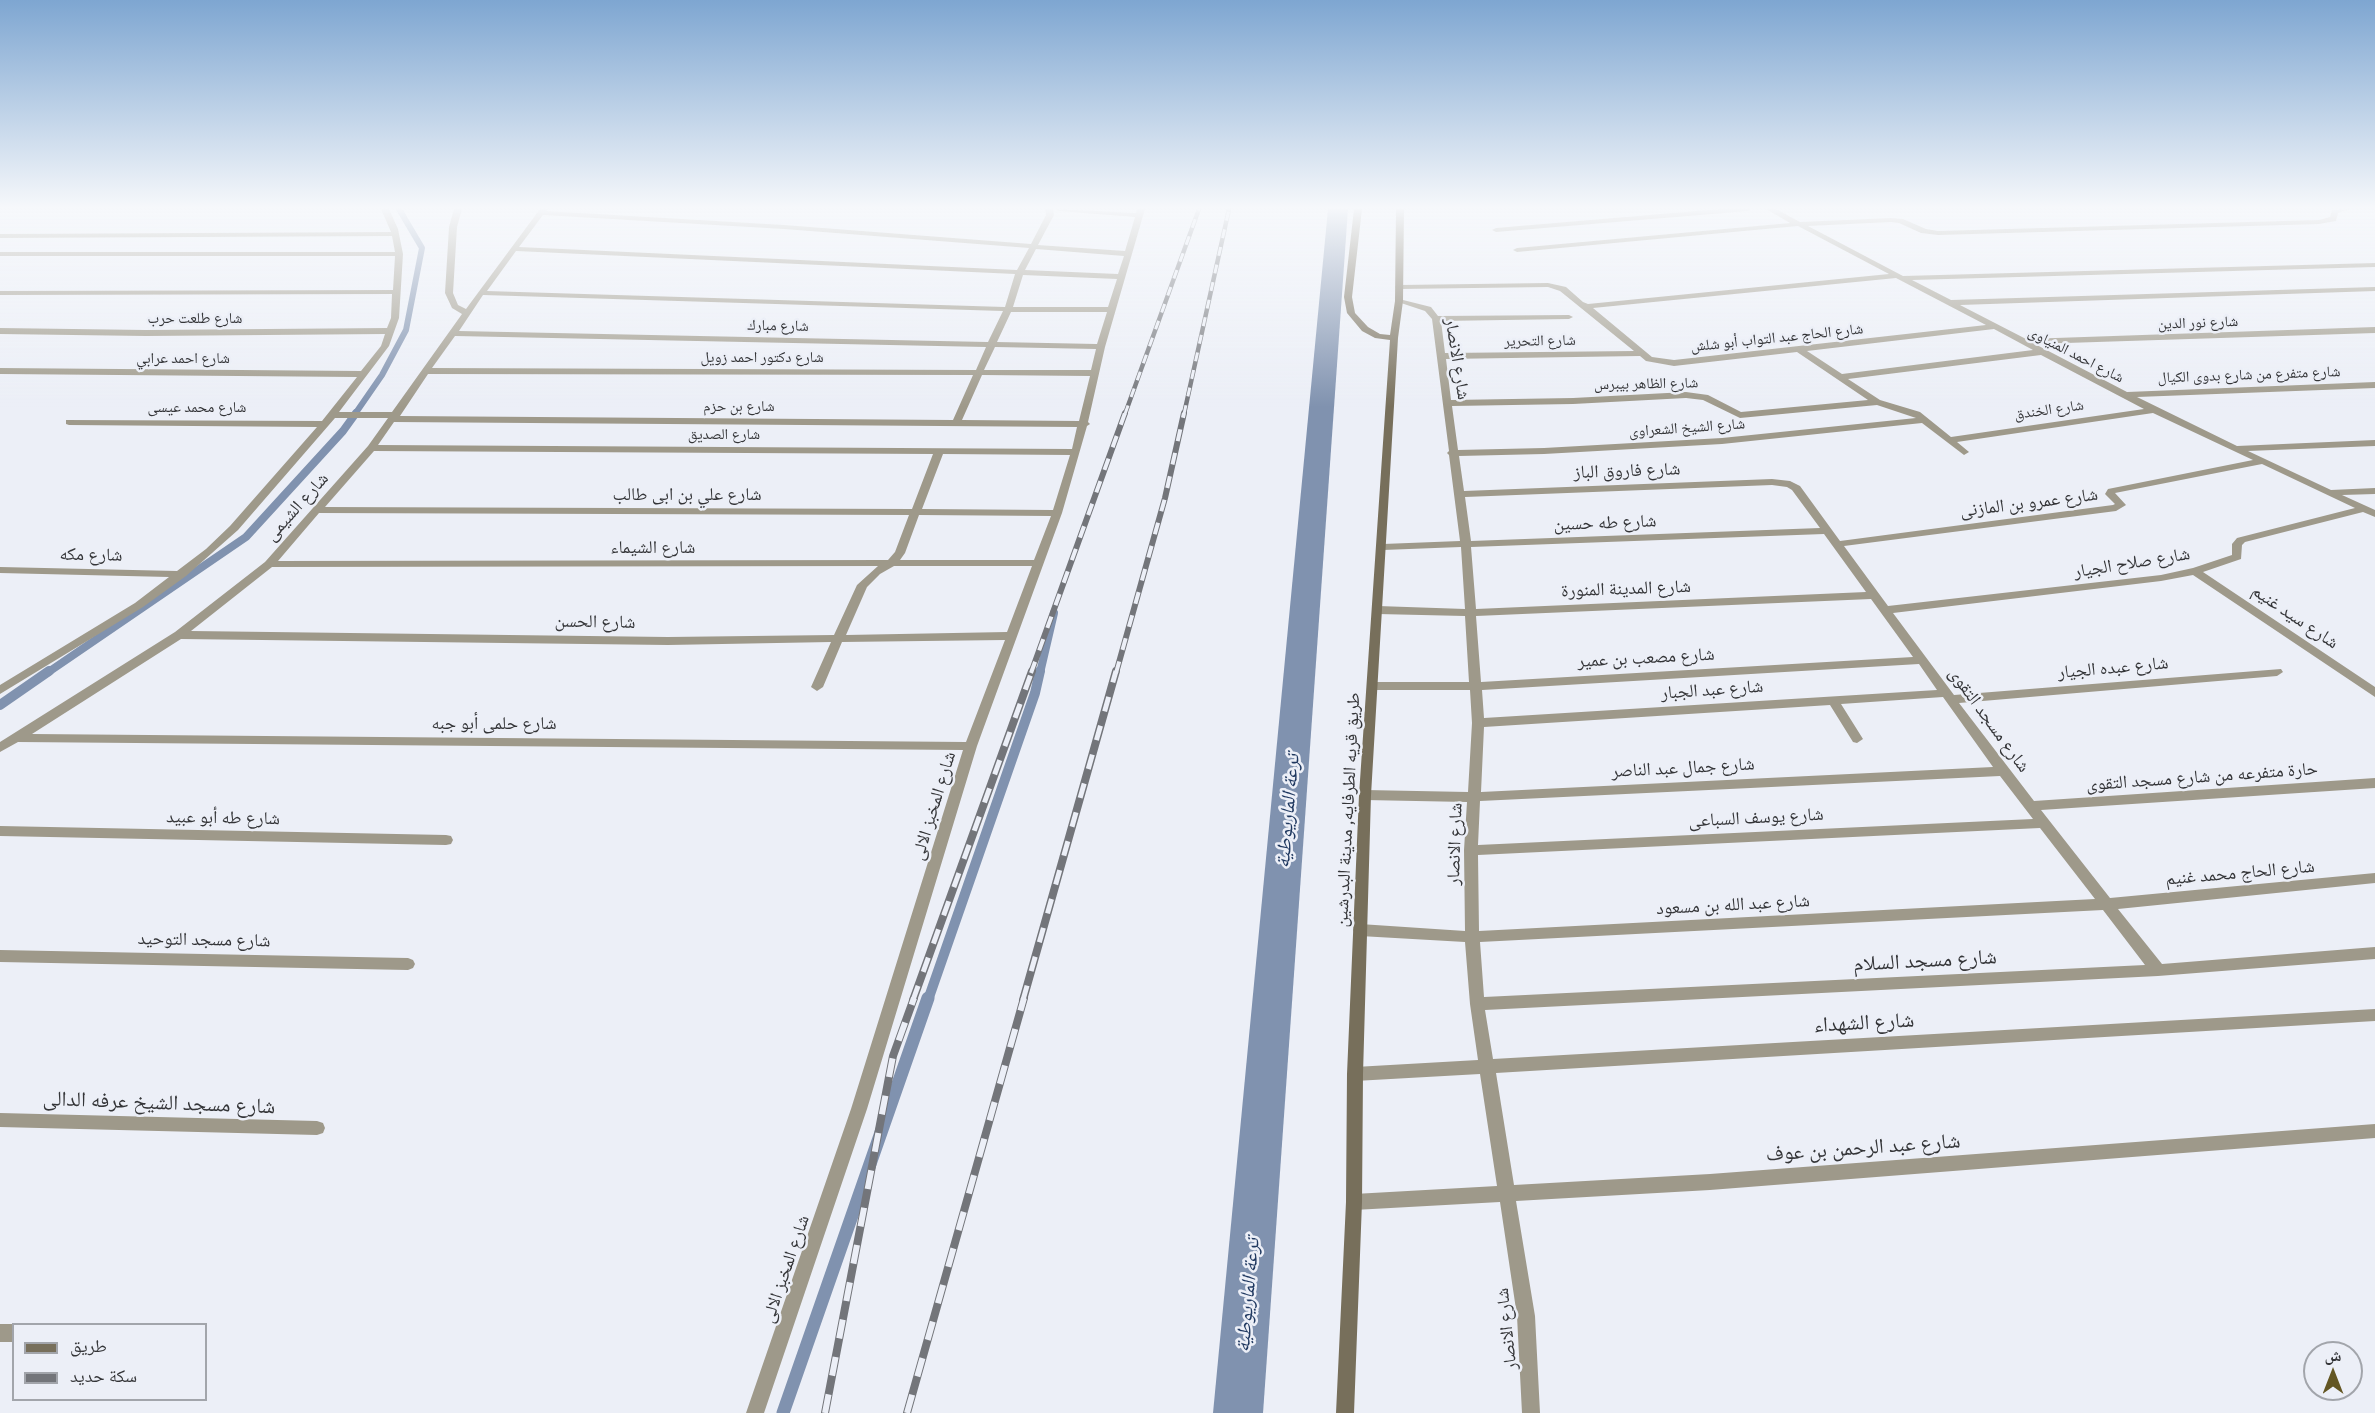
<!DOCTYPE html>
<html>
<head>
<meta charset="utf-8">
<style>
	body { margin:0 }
	#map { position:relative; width:2375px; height:1413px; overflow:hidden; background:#eceff7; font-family:"IBM Plex Sans","Noto Naskh Arabic",sans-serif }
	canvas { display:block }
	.legend { position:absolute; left:12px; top:1323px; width:195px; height:78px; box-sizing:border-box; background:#eceff7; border:2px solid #a2a5ab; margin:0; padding:8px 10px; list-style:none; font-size:18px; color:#343538 }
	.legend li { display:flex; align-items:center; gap:12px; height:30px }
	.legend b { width:30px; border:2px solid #a2a5ab }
	.north { position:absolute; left:2303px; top:1341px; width:60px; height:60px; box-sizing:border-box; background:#eceff7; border:2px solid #a2a5ab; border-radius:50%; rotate:0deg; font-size:16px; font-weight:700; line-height:24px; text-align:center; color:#343538 }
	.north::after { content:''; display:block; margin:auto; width:21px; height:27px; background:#635623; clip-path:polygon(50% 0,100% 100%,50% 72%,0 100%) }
</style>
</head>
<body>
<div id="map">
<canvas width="2375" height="1413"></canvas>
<ul class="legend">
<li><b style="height:8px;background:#776f5b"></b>طريق</li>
<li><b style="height:8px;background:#73757a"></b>سكة حديد</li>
</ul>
<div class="north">ش</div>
</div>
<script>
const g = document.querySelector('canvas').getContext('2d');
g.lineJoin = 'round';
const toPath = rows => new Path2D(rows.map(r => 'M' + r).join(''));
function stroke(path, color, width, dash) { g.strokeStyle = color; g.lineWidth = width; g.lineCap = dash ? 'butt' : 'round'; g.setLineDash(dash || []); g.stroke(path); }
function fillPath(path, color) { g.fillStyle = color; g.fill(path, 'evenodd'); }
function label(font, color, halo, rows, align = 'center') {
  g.font = font + ' "IBM Plex Sans","Noto Naskh Arabic",sans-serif'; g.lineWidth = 5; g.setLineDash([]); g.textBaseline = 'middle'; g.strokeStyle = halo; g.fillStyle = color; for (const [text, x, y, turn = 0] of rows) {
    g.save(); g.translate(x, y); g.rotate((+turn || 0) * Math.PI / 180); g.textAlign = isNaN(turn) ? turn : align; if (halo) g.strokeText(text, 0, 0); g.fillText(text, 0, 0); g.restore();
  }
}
const streamFar3 = toPath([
	[355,414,382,375,406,330,422,248,399,209]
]);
const streamFar2 = toPath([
	[47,673,246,537,343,431,356,413],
	[1040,673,1054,613]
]);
const streamFar1 = toPath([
	[0,705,49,671],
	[928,1000,1035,693,1040,671]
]);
const stream = toPath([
	[783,1413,928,998]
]);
const canal = toPath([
	[1328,209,1348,209,1263,1413,1213,1413,1328,209]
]);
const street = toPath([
	[381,209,389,209,398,229,403,254,399,318,389,346,339,412,392,412,462,314,452,308,445,293,449,227,454,209,462,209,457,227,453,293,458,305,466,309,540,209,548,209,546,211,784,225,1031,244,1046,215,1045,209,1053,209,1054,215,1038,245,1125,251,1135,217,1059,211,1055,209,1136,213,1137,209,1145,209,1105,347,1088,422,1090,424,1087,426,1062,513,977,746,867,1109,764,1413,746,1413,851,1109,963,750,18,742,0,752,0,742,175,632,265,562,368,446,388,418,335,418,238,530,186,576,143,607,0,694,0,685,135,603,169,577,0,573,0,567,177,571,206,549,230,526,317,427,69,425,66,424,66,420,322,421,357,377,0,374,0,368,361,371,381,346,385,334,146,336,0,334,0,328,146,330,387,328,391,318,392,294,0,295,0,291,393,290,395,256,0,256,0,252,395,252,392,236,0,238,0,234,391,232,381,209],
	[543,215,784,229,1029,248,1017,270,519,247,543,215],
	[1036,249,1124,256,1118,274,1025,270,1036,249],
	[516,251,1015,274,1005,307,487,291,516,251],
	[1023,275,1117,279,1108,307,1013,307,1023,275],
	[483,295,1003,311,988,342,459,331,483,295],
	[1011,312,1107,312,1097,344,997,342,1011,312],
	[455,336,986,347,976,370,432,368,455,336],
	[995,347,1096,349,1091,370,984,370,995,347],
	[428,374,973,375,953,420,400,416,428,374],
	[982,375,1090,376,1079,421,962,420,982,375],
	[394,422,1077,427,1072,449,378,445,394,422],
	[374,451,933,454,912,509,325,507,374,451],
	[943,454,1070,455,1053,510,922,509,943,454],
	[319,513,909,515,895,552,888,560,278,561,319,513],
	[919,515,1051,516,1034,560,900,560,905,553,919,515],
	[878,566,857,585,834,635,668,637,191,631,272,567,878,566],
	[894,566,1032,566,1007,632,846,635,867,587,880,574,894,566],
	[181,639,668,645,831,642,811,687,817,691,823,687,842,642,1005,640,966,742,32,734,181,639],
	[1720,209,1752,209,1748,211,1496,232,1492,230,1496,228,1720,209],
	[1766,209,1776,209,1800,222,1891,218,1903,219,1926,229,1938,231,2319,220,2330,217,2332,210,2350,209,2338,213,2336,221,2319,224,1938,235,1921,233,1899,223,1891,222,1808,226,1903,276,2375,263,2375,267,1912,280,1951,300,2375,287,2375,291,1960,305,2026,339,2375,327,2375,333,2035,344,2127,392,2375,382,2375,388,2137,397,2237,446,2375,440,2375,446,2248,451,2331,490,2375,488,2375,494,2342,495,2375,510,2375,517,2363,512,2245,542,2242,545,2241,559,2203,572,2375,687,2375,697,2193,575,2161,581,1893,613,1954,695,2281,669,2283,672,2277,676,1959,703,2034,801,2375,778,2375,788,2041,810,2110,898,2375,873,2375,883,2118,909,2162,964,2375,947,2375,959,2158,976,1485,1010,1493,1059,2375,1009,2375,1021,1496,1073,1514,1185,1710,1174,2375,1124,2375,1138,1710,1190,1516,1201,1535,1316,1540,1413,1522,1413,1517,1316,1500,1202,1354,1210,1348,1208,1346,1202,1348,1196,1354,1194,1497,1186,1480,1074,1355,1081,1350,1079,1347,1074,1350,1069,1355,1067,1478,1060,1470,1004,1465,942,1360,936,1355,934,1353,930,1355,926,1360,924,1465,931,1464,850,1467,802,1365,800,1360,798,1359,795,1360,792,1365,790,1468,792,1472,723,1470,690,1373,690,1367,686,1373,682,1469,682,1465,616,1378,614,1372,610,1378,606,1465,609,1461,547,1383,550,1378,547,1383,544,1460,541,1449,455,1447,453,1449,451,1432,319,1425,311,1395,301,1399,299,1431,307,1438,316,1569,315,1573,317,1569,319,1441,321,1445,353,1634,351,1560,291,1548,287,1399,289,1395,287,1399,285,1548,283,1566,287,1583,302,1588,304,1889,274,1798,226,1517,252,1513,250,1517,248,1790,223,1766,209],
	[1896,278,1986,325,1674,360,1652,357,1593,308,1896,278],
	[1994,329,2033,350,1842,374,1807,351,1994,329],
	[1797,352,1868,400,1741,412,1708,395,1686,392,1573,398,1451,400,1446,359,1640,356,1646,361,1674,366,1797,352],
	[2041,355,2144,409,1951,437,1920,412,1880,400,1848,379,2041,355],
	[1686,398,1703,400,1740,418,1877,405,1916,418,1722,438,1544,448,1458,450,1452,406,1573,404,1686,398],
	[2153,413,2253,460,2108,489,2105,494,2115,504,2113,505,1840,541,1800,486,1790,481,1772,479,1464,491,1459,456,1544,454,1722,444,1922,423,1964,455,1969,452,1957,442,2153,413],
	[2262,464,2355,508,2237,538,2232,544,2232,555,2193,568,2161,575,1888,606,1844,546,2116,511,2126,505,2115,493,2262,464],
	[1772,485,1787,487,1792,490,1820,528,1471,541,1465,497,1772,485],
	[1824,534,1866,592,1476,609,1471,547,1824,534],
	[1871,599,1913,657,1481,682,1476,616,1871,599],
	[1919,664,1937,690,1484,718,1482,690,1919,664],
	[1943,697,1993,767,1481,792,1484,727,1830,705,1853,742,1857,743,1863,739,1841,704,1943,697],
	[2000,776,2033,819,1478,845,1480,801,2000,776],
	[2040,828,2095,899,1479,931,1478,855,2040,828],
	[2103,910,2145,965,1484,997,1480,942,2103,910],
	[0,826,446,835,451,836,453,840,451,844,446,845,0,836,0,826],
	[0,950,408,958,413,960,415,964,413,968,408,970,0,962,0,950],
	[0,1113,317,1121,323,1123,325,1128,323,1133,317,1135,0,1127,0,1113],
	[0,1324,15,1324,14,1324,14,1342,0,1342,0,1324]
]);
const secondary = toPath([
	[1354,209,1362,209,1352,297,1355,313,1368,327,1380,334,1390,335,1395,301,1396,209,1404,209,1403,301,1398,338,1371,795,1363,1074,1362,1202,1354,1413,1336,1413,1346,1202,1347,1074,1359,795,1390,340,1375,338,1362,331,1347,313,1344,297,1354,209]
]);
const railFar3 = toPath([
	[1125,414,1199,209],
	[1184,414,1229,209]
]);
const railFar2 = toPath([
	[1031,673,1125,413],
	[1116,673,1165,498,1184,413]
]);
const railFar1 = toPath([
	[913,1000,1032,671],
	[1023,1000,1116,671]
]);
const rail = toPath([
	[825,1413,893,1056,914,998],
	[907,1413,1024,998]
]);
const farStreetnames = [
	["شارع طلعت حرب",195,319],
	["شارع نور الدين",2198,323,-2],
	["شارع مبارك",778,326,1],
	["شارع الحاج عبد التواب أبو شلش",1777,338,-6],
	["شارع التحرير",1540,341,-1],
	["شارع احمد المنياوى",2076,355,27],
	["شارع دكتور احمد زويل",762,358],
	["شارع احمد عرابي",183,359],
	["شارع متفرع من شارع بدوى الكيال",2249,375,-2],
	["شارع الظاهر بيبرس",1646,384,-1],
	["شارع بن حزم",739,407],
	["شارع محمد عيسى",197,408],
	["شارع الخندق",2049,410,-8],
	["شارع الشيخ الشعراوى",1687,428,-4],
	["شارع الصديق",724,435]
];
const streetNames = [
	["شارع الانصار",1457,359,81],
	["شارع فاروق الباز",1627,471,-2],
	["شارع علي بن ابى طالب",687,495],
	["شارع عمرو بن المازنى",2029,503,-7],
	["شارع الشيمى",297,507,-48],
	["شارع طه حسين",1605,523,-2],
	["شارع الشيماء",653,548],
	["شارع مكه",91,555,1],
	["شارع صلاح الجيار",2132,563,-9],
	["شارع المدينة المنورة",1626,589,-2],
	["شارع سيد غنيم",2295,617,34],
	["شارع الحسن",595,622,1],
	["شارع مصعب بن عمير",1646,658,-3],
	["شارع عبده الجيار",2113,668,-5],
	["شارع عبد الجبار",1712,690,-4],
	["شارع مسجد التقوى",1989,720,54],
	["شارع حلمى أبو جبه",494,724],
	["شارع جمال عبد الناصر",1683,768,-3],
	["حارة متفرعه من شارع مسجد التقوى",2202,777,-4],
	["شارع المخبز الالى",934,806,-73],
	["طريق قريه الطرفايه, مدينة البدرشين",1348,810,-87],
	["شارع طه أبو عبيد",223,818,1],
	["شارع يوسف السباعى",1756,818,-3],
	["شارع الانصار",1455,844,-88],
	["شارع الحاج محمد غنيم",2240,873,-5],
	["شارع عبد الله بن مسعود",1733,905,-3],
	["شارع مسجد التوحيد",204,940,1],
	["شارع المخبز الالى",786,1269,-71],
	["شارع الانصار",1507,1329,-96]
];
const waterNames = [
	["ترعة الماريوطية",1288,811,-85],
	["ترعة الماريوطية",1248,1295,-85]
];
const nearStreetnames = [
	["شارع مسجد السلام",1925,961,-3],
	["شارع الشهداء",1864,1023,-3],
	["شارع مسجد الشيخ عرفه الدالى",159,1103,2],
	["شارع عبد الرحمن بن عوف",1863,1148,-4]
];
stroke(streamFar3, '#8092af', 6);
stroke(streamFar2, '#8092af', 8);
stroke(streamFar1, '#8092af', 10);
stroke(stream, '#8092af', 13);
fillPath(canal, '#8092af');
fillPath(street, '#9e998a');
fillPath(secondary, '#776f5b');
stroke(railFar3, '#73757a', 4.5);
stroke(railFar2, '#73757a', 6);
stroke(railFar1, '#73757a', 8);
stroke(rail, '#73757a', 8);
stroke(railFar3, '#eceff7', 3, [9]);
stroke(railFar2, '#eceff7', 4, [12]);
stroke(railFar1, '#eceff7', 5, [15]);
stroke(rail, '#eceff7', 6, [19]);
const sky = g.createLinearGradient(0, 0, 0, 407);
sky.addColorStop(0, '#7ea6d1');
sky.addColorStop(0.51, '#f6f8fb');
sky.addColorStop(1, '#f6f8fb00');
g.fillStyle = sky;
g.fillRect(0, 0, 2375, 407);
label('15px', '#343538', '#eceff7', farStreetnames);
label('18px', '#343538', '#eceff7', streetNames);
label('italic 20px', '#1e375f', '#eceff7', waterNames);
label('21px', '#343538', '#eceff7', nearStreetnames);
</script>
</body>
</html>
